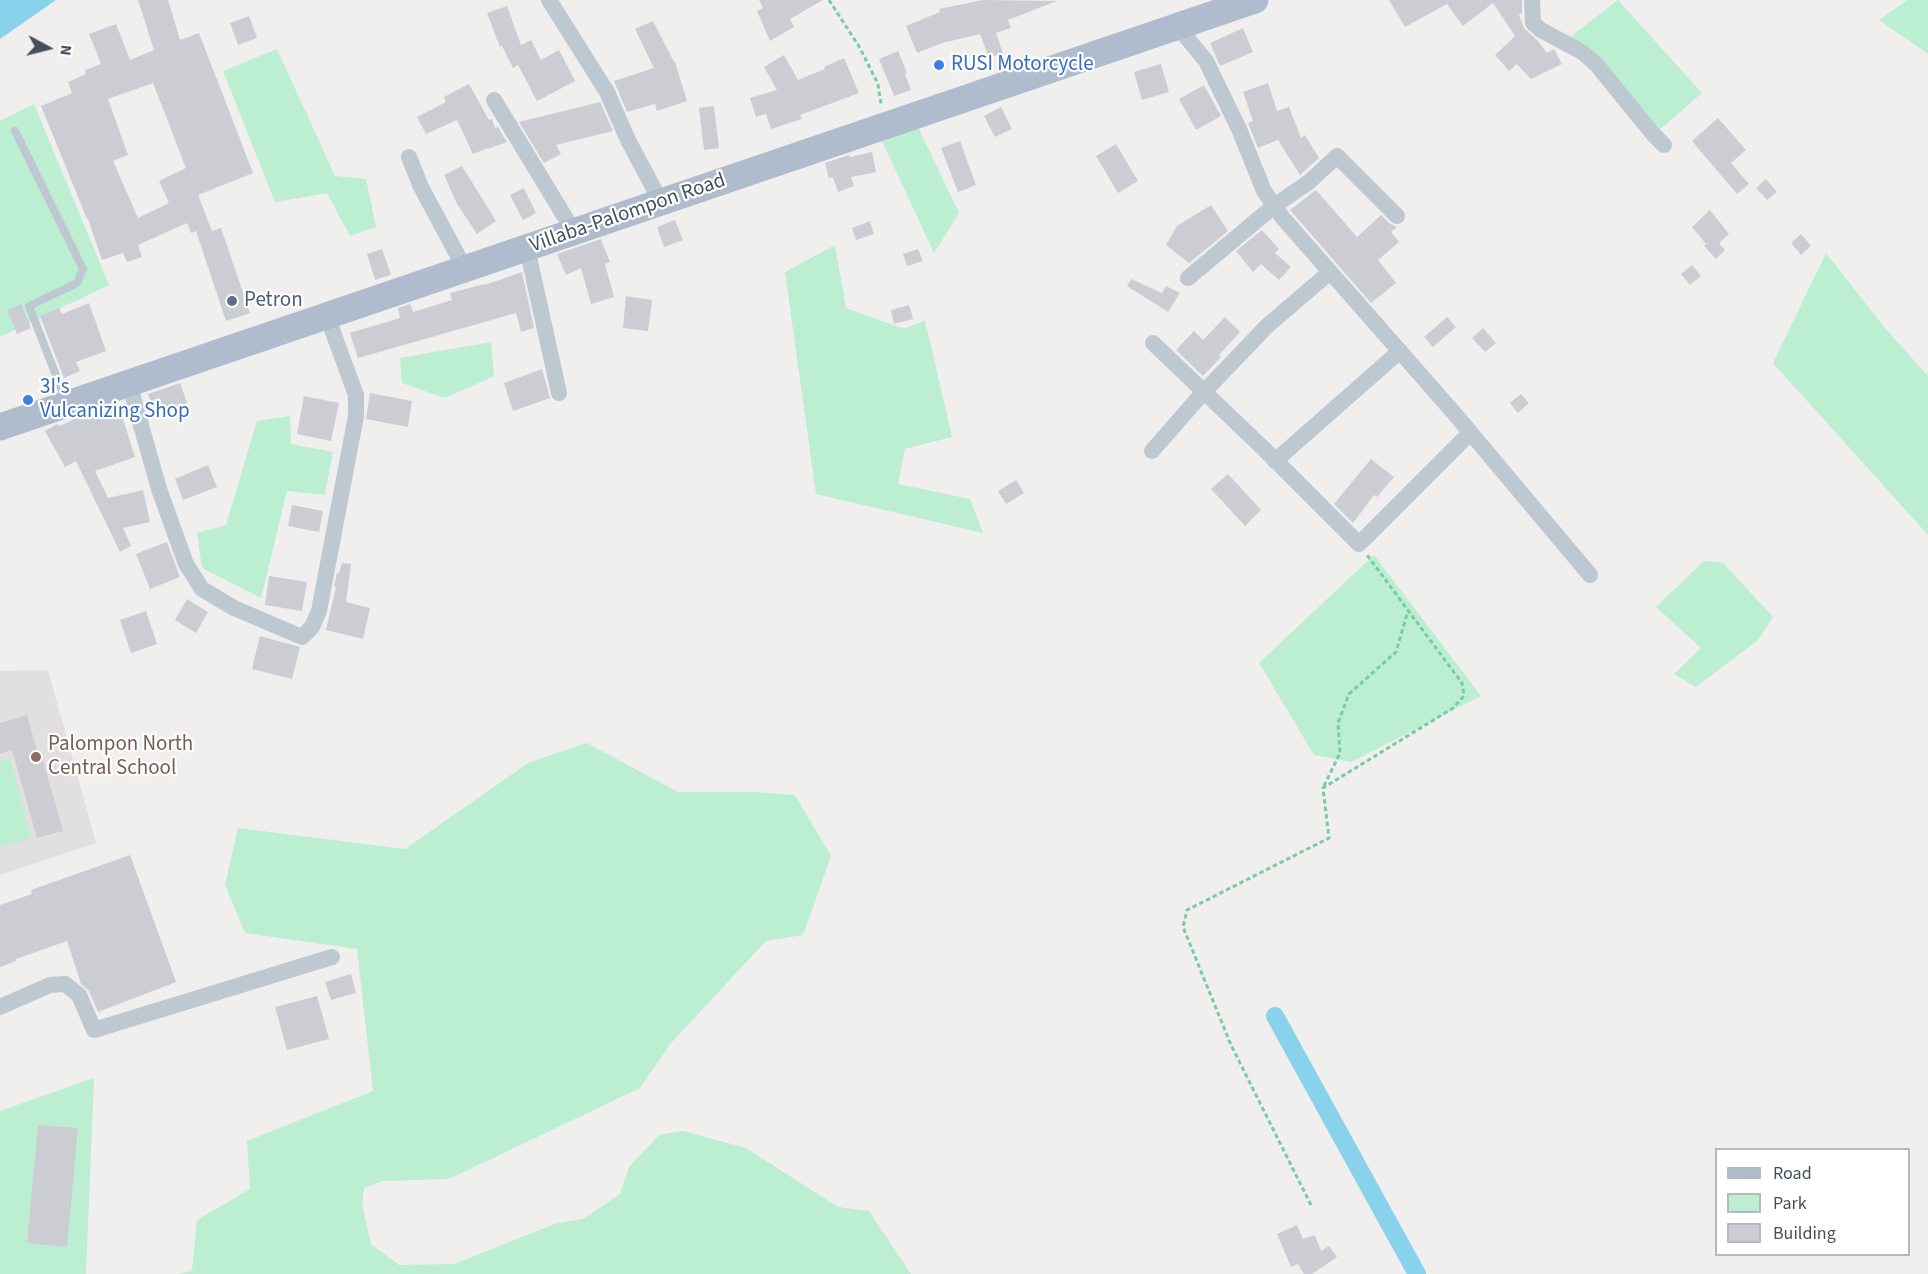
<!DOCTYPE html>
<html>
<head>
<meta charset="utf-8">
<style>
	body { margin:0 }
	#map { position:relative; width:1928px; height:1274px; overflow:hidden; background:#f1eeee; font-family:"Source Sans 3",sans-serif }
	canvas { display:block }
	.legend { position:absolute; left:1715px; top:1148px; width:195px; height:108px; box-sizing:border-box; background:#fff; border:2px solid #b5b9bd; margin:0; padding:8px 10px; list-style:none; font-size:18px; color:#46505b }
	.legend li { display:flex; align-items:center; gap:12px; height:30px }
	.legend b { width:30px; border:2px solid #b5b9bd }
	.north { position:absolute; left:18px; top:18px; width:60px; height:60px; -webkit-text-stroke:4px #fff; paint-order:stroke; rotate:97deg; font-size:16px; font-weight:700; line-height:24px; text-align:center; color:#46505b }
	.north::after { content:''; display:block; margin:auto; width:21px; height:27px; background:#46505b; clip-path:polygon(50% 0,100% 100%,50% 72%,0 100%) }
</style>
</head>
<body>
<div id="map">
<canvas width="1928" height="1274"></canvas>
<ul class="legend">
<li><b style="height:8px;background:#aebccd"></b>Road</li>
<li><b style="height:16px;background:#bceed2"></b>Park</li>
<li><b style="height:16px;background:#cbcdd3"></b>Building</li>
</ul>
<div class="north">N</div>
</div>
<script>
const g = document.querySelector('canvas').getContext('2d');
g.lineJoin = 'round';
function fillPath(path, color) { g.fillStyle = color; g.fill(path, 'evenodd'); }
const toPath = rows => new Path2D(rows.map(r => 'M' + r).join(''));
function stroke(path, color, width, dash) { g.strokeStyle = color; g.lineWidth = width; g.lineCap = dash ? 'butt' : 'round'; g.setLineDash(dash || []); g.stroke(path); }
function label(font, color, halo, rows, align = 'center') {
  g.font = font + ' "Source Sans 3",sans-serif'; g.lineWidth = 4.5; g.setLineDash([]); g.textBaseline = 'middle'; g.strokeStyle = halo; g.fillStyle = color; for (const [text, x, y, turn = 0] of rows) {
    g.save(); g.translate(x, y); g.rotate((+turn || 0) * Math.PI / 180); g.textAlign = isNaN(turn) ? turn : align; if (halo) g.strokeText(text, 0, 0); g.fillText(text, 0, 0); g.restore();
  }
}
const education = toPath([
	[48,670,96,843,0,875,0,671]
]);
const green = toPath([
	[1618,0,1702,93,1650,138,1569,38],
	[1907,0,1928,0,1928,54,1879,20],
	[277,49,335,176,366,179,376,227,350,236,327,193,275,202,223,71],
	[34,104,109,285,0,337,0,121],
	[918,127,959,213,934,253,882,141],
	[835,245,846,308,904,329,925,320,952,437,905,449,898,484,970,499,983,533,816,494,785,272],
	[1826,253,1884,327,1928,376,1928,535,1773,363],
	[491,342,494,376,445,398,402,383,400,358],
	[290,416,291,444,333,452,325,495,287,491,261,598,202,568,197,533,226,525,257,421],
	[1374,555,1481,696,1351,762,1314,755,1259,663],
	[1704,561,1723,563,1773,617,1758,640,1696,687,1674,674,1701,648,1656,607],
	[587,743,678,792,753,792,795,795,831,856,803,935,766,941,671,1043,640,1088,449,1179,383,1181,364,1188,362,1204,371,1244,399,1265,454,1264,557,1223,583,1219,620,1194,629,1167,659,1135,683,1131,746,1148,838,1207,869,1211,911,1274,177,1274,192,1271,197,1220,250,1189,247,1141,373,1091,357,949,245,933,225,885,238,828,405,849,528,763],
	[10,758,31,838,0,847,0,761],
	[94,1078,86,1274,0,1274,0,1111]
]);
const water = toPath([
	[0,0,56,0,0,39]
]);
const canal = toPath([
	[1275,1016,1417,1274]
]);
const building = toPath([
	[138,0,168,0,180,40,199,33,253,173,198,195,212,231,221,228,250,313,226,321,196,231,191,233,187,223,138,245,142,257,127,262,123,253,102,260,88,219,87,219,41,106,72,93,68,82,86,74,85,70,101,64,89,34,116,24,130,60,154,50],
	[153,83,186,168,159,181,169,203,138,218,113,161,128,155,108,99],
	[759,0,823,0,790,19,794,27,770,41,757,11,763,8],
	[983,0,1057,1,1008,20,1011,28,996,33,1003,53,989,58,980,34,942,43,917,53,906,26,940,12,939,9],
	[1389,0,1522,0,1522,13,1519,15,1524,28,1537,40,1547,53,1554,49,1562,64,1531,79,1517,64,1509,71,1495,55,1515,36,1493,3,1463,26,1447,4,1405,27],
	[507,6,521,45,531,40,541,60,559,50,575,81,537,101,518,65,513,68,502,46,500,47,487,13],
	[249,16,257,38,238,45,230,23],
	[653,21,674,62,675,62,687,101,657,111,655,104,627,112,614,81,654,68,635,29],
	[1243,28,1253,52,1220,66,1210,43],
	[898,51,907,73,905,74,911,90,894,96,879,59],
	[784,55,798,80,825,69,824,67,844,58,859,93,800,115,802,119,771,129,766,114,756,117,750,98,777,90,764,67],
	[1161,64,1169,92,1142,100,1134,72],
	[1268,83,1277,111,1289,107,1301,138,1305,135,1319,158,1300,175,1278,140,1258,148,1248,123,1253,121,1243,92],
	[469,84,489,120,492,119,495,128,498,127,507,142,488,149,488,148,473,154,457,120,426,134,417,117,446,102,444,97],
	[1204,85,1221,116,1196,130,1179,99],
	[600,102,613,131,556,145,561,154,544,163,519,122],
	[714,106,719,148,704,150,699,108],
	[1001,107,1012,129,995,137,984,116],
	[1718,118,1746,150,1731,163,1749,184,1737,194,1692,141],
	[960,141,976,185,958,192,941,148],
	[1116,144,1138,181,1118,193,1096,156],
	[872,152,876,172,851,177,854,186,838,192,833,177,829,178,825,163,849,155,850,157],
	[462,166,496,221,477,234,457,204,444,175],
	[1766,179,1777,192,1767,200,1756,188],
	[524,188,536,213,523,220,510,195],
	[1316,190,1357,237,1381,215,1390,224,1397,227,1391,232,1399,242,1378,260,1396,283,1371,303,1290,210],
	[1211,205,1228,231,1189,263,1166,245,1177,226],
	[1710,210,1729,234,1719,243,1725,250,1716,259,1704,246,1706,244,1692,227],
	[675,220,683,240,664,247,657,227],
	[870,221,874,234,856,240,852,228],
	[1262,230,1279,249,1275,253,1291,267,1279,280,1261,264,1253,272,1236,251],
	[1801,234,1811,246,1801,255,1791,243],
	[601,239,610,262,605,264,614,297,591,304,581,268,566,275,557,254],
	[382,249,391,275,375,280,367,254],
	[918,249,923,261,907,266,903,254],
	[1692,265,1701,276,1690,285,1681,274],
	[522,272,534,328,521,332,516,313,358,358,350,333,400,318,398,308,410,304,413,312,452,300,450,293,485,284,485,285],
	[1131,279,1162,293,1166,286,1180,293,1168,312,1127,286],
	[626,296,652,300,648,331,623,328],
	[89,303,106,351,76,362,80,371,64,378,40,316,59,308,62,314],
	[21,304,31,328,17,334,7,310],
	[909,305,913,319,894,324,891,310],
	[1225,317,1240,332,1219,355,1221,357,1203,376,1176,350,1194,331,1203,340],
	[1447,317,1456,327,1433,347,1424,337],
	[1483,328,1496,343,1485,352,1472,338],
	[542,369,550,398,513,411,504,383],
	[180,383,187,403,155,414,148,394],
	[370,393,412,401,408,427,366,419],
	[1521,394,1529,403,1518,413,1510,403],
	[304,396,339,403,331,441,297,434],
	[118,403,135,457,95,471,108,498,143,490,150,522,123,528,131,546,120,552,76,461,65,467,45,431,57,424,60,426,78,417],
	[1371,459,1394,477,1377,497,1374,495,1353,523,1334,504],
	[208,465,217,487,183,500,175,479],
	[1228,474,1261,510,1245,526,1211,489],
	[1016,480,1024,493,1006,504,998,491],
	[292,505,323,511,319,532,288,526],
	[167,542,180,577,150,589,136,554],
	[342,563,351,564,346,602,370,608,363,639,326,630,336,587,334,587,337,573,339,573],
	[269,576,307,582,302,611,265,605],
	[187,599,208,612,196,633,175,620],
	[146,611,157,644,131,653,120,620],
	[260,636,300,647,292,679,252,669],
	[27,715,38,754,41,753,63,831,37,838,12,750,0,754,0,723],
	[130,855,176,982,98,1012,89,991,81,984,67,941,16,959,16,961,0,967,0,905,32,894,31,890],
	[351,974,356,993,331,1000,325,982],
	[317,996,329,1039,287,1050,275,1007],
	[38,1125,78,1128,67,1247,27,1243],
	[1297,1225,1303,1239,1315,1235,1321,1251,1329,1246,1337,1257,1312,1274,1304,1274,1298,1264,1291,1267,1277,1234]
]);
const path = toPath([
	[829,0,860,48,878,84,881,104],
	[1324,786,1340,753,1338,723,1349,694,1396,652,1408,611],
	[1311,1205,1231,1045,1183,927,1187,910,1329,838,1323,788,1453,708,1464,696,1462,683,1367,555]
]);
const service = toPath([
	[15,131,83,269,77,283,29,306,66,401]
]);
const minor = toPath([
	[549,0,607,92,628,140,661,202],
	[1532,0,1533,23,1541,30,1582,52,1596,64,1653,134,1664,145],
	[1177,26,1206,61,1239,129,1264,191,1282,217,1454,413,1590,575],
	[494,100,574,232],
	[409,157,421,187,465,269],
	[527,248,559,393],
	[1188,278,1274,206,1309,182,1337,156,1397,216],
	[1153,343,1264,449,1359,544,1470,433],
	[129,383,159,489,186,564,202,589,234,608,302,637,312,627,319,611,356,416,356,395,327,316],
	[1152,451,1201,395,1267,326,1330,272],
	[1275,461,1400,351],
	[0,1007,50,985,65,984,79,995,94,1030,332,957]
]);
const primary = toPath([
	[0,427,1255,0]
]);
const markers = [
	[939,65,6,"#3f7fe0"],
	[232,301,6,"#5c6f8a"],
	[28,400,6,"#3f7fe0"],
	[36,757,6,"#8d6e63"]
];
const shopNames = [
	["RUSI Motorcycle",951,65],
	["3I's",40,388],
	["Vulcanizing Shop",40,412]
];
const streetNames = [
	["Villaba-Palompon Road",628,214,-19]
];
const serviceNames = [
	["Petron",244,301]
];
const educationNames = [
	["Palompon North",48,745],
	["Central School",48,769]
];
fillPath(education, '#e2dfe0');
fillPath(green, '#bceed2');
fillPath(water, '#89d2eb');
stroke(canal, '#89d2eb', 18);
fillPath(building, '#cbcdd3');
stroke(path, '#75cca5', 3, [4.5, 3]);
stroke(service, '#bec8d0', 8);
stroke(minor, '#bec8d0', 16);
stroke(primary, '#aebccd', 27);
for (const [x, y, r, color] of markers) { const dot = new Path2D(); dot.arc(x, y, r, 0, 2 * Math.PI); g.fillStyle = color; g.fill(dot); stroke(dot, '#fff', 2); }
label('21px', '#366cbe', '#fff', shopNames, 'left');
label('21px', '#46505b', '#fff', streetNames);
label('21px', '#4e5e75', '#fff', serviceNames, 'left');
label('21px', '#785e54', '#fff', educationNames, 'left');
</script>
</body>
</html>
